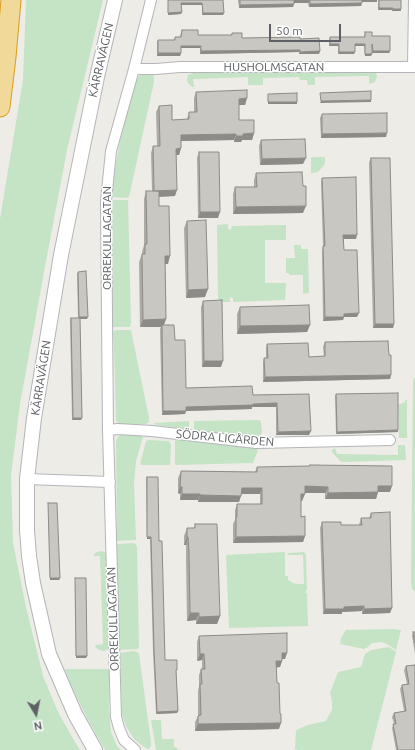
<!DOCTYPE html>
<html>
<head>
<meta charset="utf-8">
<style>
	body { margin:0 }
	#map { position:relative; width:415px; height:750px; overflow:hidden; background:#eeece6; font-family:Ubuntu,sans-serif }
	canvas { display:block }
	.north { position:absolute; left:16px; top:694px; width:40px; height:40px; -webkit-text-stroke:3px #fff; paint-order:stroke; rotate:170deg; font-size:11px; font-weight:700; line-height:16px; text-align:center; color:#5d6064 }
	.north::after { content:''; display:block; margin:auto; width:14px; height:18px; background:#5d6064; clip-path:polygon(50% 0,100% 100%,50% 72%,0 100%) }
	.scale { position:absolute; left:269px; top:24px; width:72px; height:18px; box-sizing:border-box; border:2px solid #5d6064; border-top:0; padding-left:5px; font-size:12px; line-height:14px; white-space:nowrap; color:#5d6064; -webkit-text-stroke:3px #fff; paint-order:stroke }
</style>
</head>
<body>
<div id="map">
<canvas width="415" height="750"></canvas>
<div class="north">N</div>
<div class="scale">50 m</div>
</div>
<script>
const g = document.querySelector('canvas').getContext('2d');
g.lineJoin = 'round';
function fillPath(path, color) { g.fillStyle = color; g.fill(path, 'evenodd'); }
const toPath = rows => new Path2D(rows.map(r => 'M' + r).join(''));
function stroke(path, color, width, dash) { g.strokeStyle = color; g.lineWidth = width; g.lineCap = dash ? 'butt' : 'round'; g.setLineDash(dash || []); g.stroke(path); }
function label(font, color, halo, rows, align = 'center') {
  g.font = font + ' Ubuntu,sans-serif'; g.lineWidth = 3; g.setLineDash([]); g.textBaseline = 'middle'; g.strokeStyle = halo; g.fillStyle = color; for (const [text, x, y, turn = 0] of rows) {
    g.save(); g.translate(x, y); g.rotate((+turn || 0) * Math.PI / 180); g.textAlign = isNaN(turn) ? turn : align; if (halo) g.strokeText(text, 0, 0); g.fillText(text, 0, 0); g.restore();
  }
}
const green = toPath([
	[26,0,103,0,67,150,44,272,20,404,11,475,13,543,26,607,43,676,58,712,72,737,80,750,0,750,0,219,23,80],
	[297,71,374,71,376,73,377,77,375,82,369,84,369,76,315,77,315,85,308,85,307,80,300,80,299,77,263,78,263,85,248,85,248,77,193,79,194,87,192,87,188,83,187,80,188,75,193,73],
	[144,73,153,74,154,78,154,82,129,197,126,198,112,197,115,168,121,136,135,81,140,75],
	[312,157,325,157,325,164,318,172,311,173,311,158],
	[112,200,128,200,131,323,130,327,113,327],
	[228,224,228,229,231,230,232,226,286,225,286,240,265,240,265,283,286,283,285,300,233,302,233,298,230,297,230,302,220,302,218,301,217,225],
	[294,245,301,245,301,249,308,249,309,293,303,294,303,275,289,275,289,273,286,273,286,258,295,258],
	[115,330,131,330,149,418,149,422,146,424,121,424,117,422,116,420,114,348,113,332],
	[415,377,415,591,413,590,412,588,411,581,413,382,414,378],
	[405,400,407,400,407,438,399,438,398,405,405,402],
	[260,420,261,422,262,433,259,438,256,438,194,430,194,421],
	[189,421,189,427,187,429,156,425,154,423],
	[126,433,139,435,143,437,136,461,134,484,136,540,117,541,116,444,116,440,118,437,121,435],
	[177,438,231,445,257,449,258,450,253,463,251,463,176,465,175,464,175,441],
	[148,440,169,441,171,445,170,465,142,465,140,464,146,441],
	[398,445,405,445,406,460,343,462,340,461,332,452,332,450,335,448,337,454,398,455],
	[134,543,136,545,137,547,139,647,138,649,119,650,117,545,118,544],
	[102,551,108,554,109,646,107,650,104,651,99,650,95,647,96,645,103,644,100,556,94,556,94,554,97,552],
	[285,552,285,576,288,576,288,580,293,583,298,584,304,584,303,555,287,555,288,553,304,552,306,555,307,590,306,591,305,593,307,593,308,626,229,628,226,555],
	[393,629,401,630,396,650,387,644,381,642,372,643,368,647,364,649,340,644,341,638,346,630],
	[389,647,396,652,371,750,298,750,295,749,296,730,308,725,326,721,332,709,332,701,330,693,338,672,361,667,365,654,371,650],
	[133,651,137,652,139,654,151,742,151,745,150,748,148,749,144,747,134,739,126,726,122,715,120,653],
	[65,669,109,669,109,709,111,732,117,746,121,750,105,750,88,720,70,683],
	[151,720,161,720,162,739,174,739,174,747,178,748,177,750,156,750]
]);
const street = toPath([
	[413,67,414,0],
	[134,69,156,69,180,67,415,67],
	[108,430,118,429,152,431,256,443,390,440],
	[27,479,110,482],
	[135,750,124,740,119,728,116,717,108,430,106,201,111,151,134,69,151,0]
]);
const secondary = toPath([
	[95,750,75,714,49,654,33,583,29,556,27,530,27,479,34,418,61,255,97,77,115,0]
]);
const highway = toPath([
	[0,107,6,57,11,0]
]);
const wall = toPath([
	[168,0,223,0,224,13,223,15,202,15,202,5,181,5,182,12,181,14,168,15],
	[238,0,377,0,377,2,362,2,361,6,309,7,308,3,294,3,293,7,239,8],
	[378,0,401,0,401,11,392,11,392,10,378,10],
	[182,30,198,35,231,35,232,33,242,38,300,39,320,51,319,54,299,54,299,52,200,54,200,48,181,48,181,53,180,56,157,56,157,42,158,40,174,40,175,37,180,37],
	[365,32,372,36,390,51,389,53,372,53,371,56,365,56,364,46,355,46,354,54,338,54,338,46,329,46,329,39,330,37,364,37],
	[196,92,247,98,245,105,239,105,239,120,254,133,252,140,242,140,241,142,234,142,234,140,181,141,181,148,179,155,176,155,175,196,159,197,159,206,168,264,165,264,166,319,164,325,175,340,186,388,253,395,309,394,309,435,276,435,276,407,252,407,252,409,186,411,185,414,162,415,160,329,161,327,140,327,139,262,142,254,142,252,144,245,144,199,146,191,152,191,151,153,153,146,157,146,156,112,159,106,172,120,187,119,189,112,194,112,194,98],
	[322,114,386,137,321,138,320,118],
	[261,140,303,164,260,165,259,146],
	[199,152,218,218,198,218,197,158],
	[371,158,394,324,393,328,373,328,369,162],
	[256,173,303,213,233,214,233,194,235,187,254,187,254,180],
	[322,178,356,239,344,239,344,250,357,317,344,317,343,320,323,321,322,250,323,247,321,182],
	[187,221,205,297,186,298,184,228],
	[78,272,87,319,80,319,82,418,81,420,72,420,70,320,71,318,78,318,77,274],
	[203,301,221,367,202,367,201,307],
	[240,307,310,325,307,332,237,334,237,314],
	[325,342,389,355,391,375,390,379,263,382,263,362,264,358,266,358,266,348,267,344,309,357,324,357,323,347],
	[336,394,398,430,398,432,336,434,335,396],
	[257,467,390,492,378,492,376,499,325,499,325,493,305,493,302,501,301,501,301,517,305,536,303,542,233,543,233,524,235,520,235,510,237,504,260,504,260,494,241,494,239,502,198,502,198,500,180,500,180,494,178,493,178,478,181,471,255,472],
	[147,477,159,541,165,660,176,672,178,711,177,713,156,714,153,652,150,539,147,539,146,479],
	[48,503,60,578,59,580,50,580,48,505],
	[371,513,392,608,390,613,362,614,362,611,342,612,342,614,323,614,320,528,322,522,341,525,359,525,361,518,369,518],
	[195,524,220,616,217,624,196,624,196,620,187,621,186,560,186,545,184,545,184,536,187,528,194,528],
	[75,578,87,656,86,658,76,658,75,580],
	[413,632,415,632,415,654,412,636],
	[199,636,287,653,285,659,282,659,282,661,280,667,276,667,279,729,195,731,195,722,198,716,198,691,199,686,199,675,201,669,202,669,202,660,197,661,197,642],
	[415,665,415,750,396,750,392,728,394,724,392,717,394,713,404,711,400,689,402,685,407,684,404,670,406,666]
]);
const shadedWall = toPath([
	[294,0,310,0,308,3,293,3],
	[362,0,377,0,377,2,361,2],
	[181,3,202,3,202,5,181,5],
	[362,3,361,6,309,7,310,4],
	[294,4,293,7,239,8,240,5],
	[379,8,393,8,392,10,378,10],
	[393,9,401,9,401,11,392,11],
	[182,12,181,14,168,15,168,13],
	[203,13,224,13,223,15,202,15],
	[330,44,339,44,338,46,329,46],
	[355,44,365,44,364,46,354,46],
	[181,46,201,46,200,48,180,48],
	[300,50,299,52,200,54,201,51],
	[320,51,319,54,299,54,300,52],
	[373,51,390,51,389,53,372,53],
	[339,52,355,52,354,54,338,54],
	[158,53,181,53,180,56,157,56],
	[365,54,372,54,371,56,365,56],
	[247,98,245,105,236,105,239,99],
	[371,100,371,102,320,103,321,101],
	[268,102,297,102,297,104,268,104],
	[254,133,252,140,242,140,241,142,234,142,236,136,243,134],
	[387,133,386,137,321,138,322,134],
	[236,134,234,140,179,141,181,135],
	[181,148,179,155,174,155,176,149],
	[306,158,303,164,260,165,262,159],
	[177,190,175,196,152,197,154,191],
	[306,206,303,213,233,214,236,207],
	[200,212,220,212,218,218,198,218],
	[343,235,357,235,356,239,342,239],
	[165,256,170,256,168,264,162,264],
	[208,289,205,297,186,298,188,290],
	[359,313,357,317,344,317,343,320,323,321,325,317,344,314],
	[79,317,88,317,87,319,78,319],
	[166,319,163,327,162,325,161,327,140,327,143,320],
	[375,324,394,324,393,328,373,328],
	[310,325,307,332,237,334,240,326],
	[204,361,223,361,221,367,202,367],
	[391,375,390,379,263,382,265,377],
	[277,403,276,407,252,407,252,409,185,411,186,407,253,404],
	[163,411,186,411,185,414,162,415],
	[73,418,82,418,81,420,72,420],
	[398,430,398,432,336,434,337,432],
	[311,431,309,435,276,435,278,432],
	[305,486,328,487,325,493,302,493],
	[378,486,392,486,390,492,376,492],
	[180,487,182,487,180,494,178,493],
	[242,488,262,488,260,494,239,494],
	[378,492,376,499,325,499,328,493],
	[182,494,200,494,198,500,180,500],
	[301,494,305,494,302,501,298,501],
	[200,495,241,496,239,502,198,502],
	[305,536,303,542,233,543,236,537],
	[147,537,151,537,150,539,147,539],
	[187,537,188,537,186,545,184,545],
	[50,578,60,578,59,580,50,580],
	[364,606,362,611,342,612,342,614,323,614,325,609,344,607],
	[392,608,390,613,362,614,364,609],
	[190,613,199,613,196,620,187,621],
	[220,616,217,624,196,624,199,617],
	[282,653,287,653,285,659,279,659],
	[200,654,204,654,202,660,197,661],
	[76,656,87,656,86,658,76,658],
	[276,661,282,661,280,667,274,668],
	[178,711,177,713,156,714,157,712],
	[281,723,279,729,195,731,198,724]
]);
const building = toPath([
	[168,0,223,0,224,13,203,13,202,3,181,3,182,12,168,13,168,0],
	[240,0,362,0,362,3,310,4,310,0,294,0,294,4,240,5,240,0],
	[379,0,401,0,401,9,393,9,393,8,379,8,379,0],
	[182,30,198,30,198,35,232,35,232,33,242,33,242,38,300,37,300,39,319,38,320,51,300,52,300,50,201,51,201,46,181,46,181,53,158,53,158,40,175,40,175,37,181,37,182,30],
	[365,32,372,32,372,36,390,36,390,51,373,51,372,44,372,54,365,54,365,44,355,44,355,52,339,52,339,44,330,44,330,37,365,37,365,32],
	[247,90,247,98,239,99,239,120,254,120,254,133,243,134,243,136,236,136,236,134,181,135,181,148,176,149,177,190,154,191,153,146,160,146,159,106,172,105,172,120,189,119,189,112,197,112,196,92,247,90],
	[371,91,371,100,321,101,320,93,371,91],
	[297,93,297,102,268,102,268,94,297,93],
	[387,113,387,133,322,134,322,114,387,113],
	[305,139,306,158,262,159,261,140,305,139],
	[199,152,219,152,220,212,200,212,199,152],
	[371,158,390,158,394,324,375,324,371,158],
	[302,172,303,186,306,186,306,206,236,207,235,187,257,187,256,173,302,172],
	[356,177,357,235,343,235,344,250,357,250,359,313,344,314,344,317,325,317,323,246,325,246,322,178,356,177],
	[146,191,159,191,159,206,169,206,170,256,165,256,166,319,143,320,142,254,145,254,145,244,147,244,146,191],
	[206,220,208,289,188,290,187,221,206,220],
	[86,271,88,317,79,317,78,272,86,271],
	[222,300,223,361,204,361,203,301,222,300],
	[309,305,310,325,240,326,240,307,309,305],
	[71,318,80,318,82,418,73,418,71,318],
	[162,325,174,325,175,340,185,340,186,388,252,386,253,395,309,394,311,431,278,432,277,403,253,404,253,405,186,407,186,411,163,411,162,325],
	[388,341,389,355,391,355,391,375,265,377,264,358,268,358,267,344,308,343,309,357,325,356,325,342,388,341],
	[398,393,398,430,337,432,336,394,398,393],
	[310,465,392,466,392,486,378,486,378,492,328,493,328,487,305,486,305,494,301,494,301,517,305,516,305,536,236,537,236,517,237,517,237,504,262,504,262,488,242,488,241,496,200,495,200,494,182,494,182,487,180,487,181,471,257,472,257,467,310,466,310,465],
	[147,477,158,477,159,541,162,541,165,660,177,660,177,670,176,670,178,711,157,712,154,650,151,537,147,537,147,477],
	[48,503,57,503,60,578,50,578,48,503],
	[390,512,392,608,364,609,364,606,344,607,344,609,325,609,322,522,341,522,341,525,362,525,361,518,371,518,371,513,390,512],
	[195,524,217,524,220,616,199,617,199,613,190,613,189,552,188,537,187,537,187,528,195,528,195,524],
	[75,578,86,578,87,656,76,656,75,578],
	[413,632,415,632,415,643,413,632],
	[287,633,287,653,282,653,282,661,276,661,277,683,279,683,280,714,281,714,281,723,198,724,198,716,201,715,200,684,202,684,201,669,205,669,204,654,200,654,199,636,287,633],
	[415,665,415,750,398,750,393,724,396,724,394,713,406,711,402,685,409,684,406,666,415,665]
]);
const streetNames = [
	["KÄRRAVÄGEN",101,60,-77],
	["HUSHOLMSGATAN",274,67],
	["ORREKULLAGATAN",107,238,-90],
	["KÄRRAVÄGEN",41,378,-81],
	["SÖDRA LIGÅRDEN",225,438,5],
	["ORREKULLAGATAN",113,619,-92]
];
fillPath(green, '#c5e3c5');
stroke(street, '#b3b5b9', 12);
stroke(secondary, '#b2b4b9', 16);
stroke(highway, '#da9d1a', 21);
stroke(street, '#fff', 10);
stroke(secondary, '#fff', 14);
stroke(highway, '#f1da99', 19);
fillPath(wall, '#adaba7');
fillPath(shadedWall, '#8d8b88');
fillPath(building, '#c9c7c2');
stroke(building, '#8d8b88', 1);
label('12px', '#5d6064', '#fff', streetNames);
</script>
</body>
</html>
